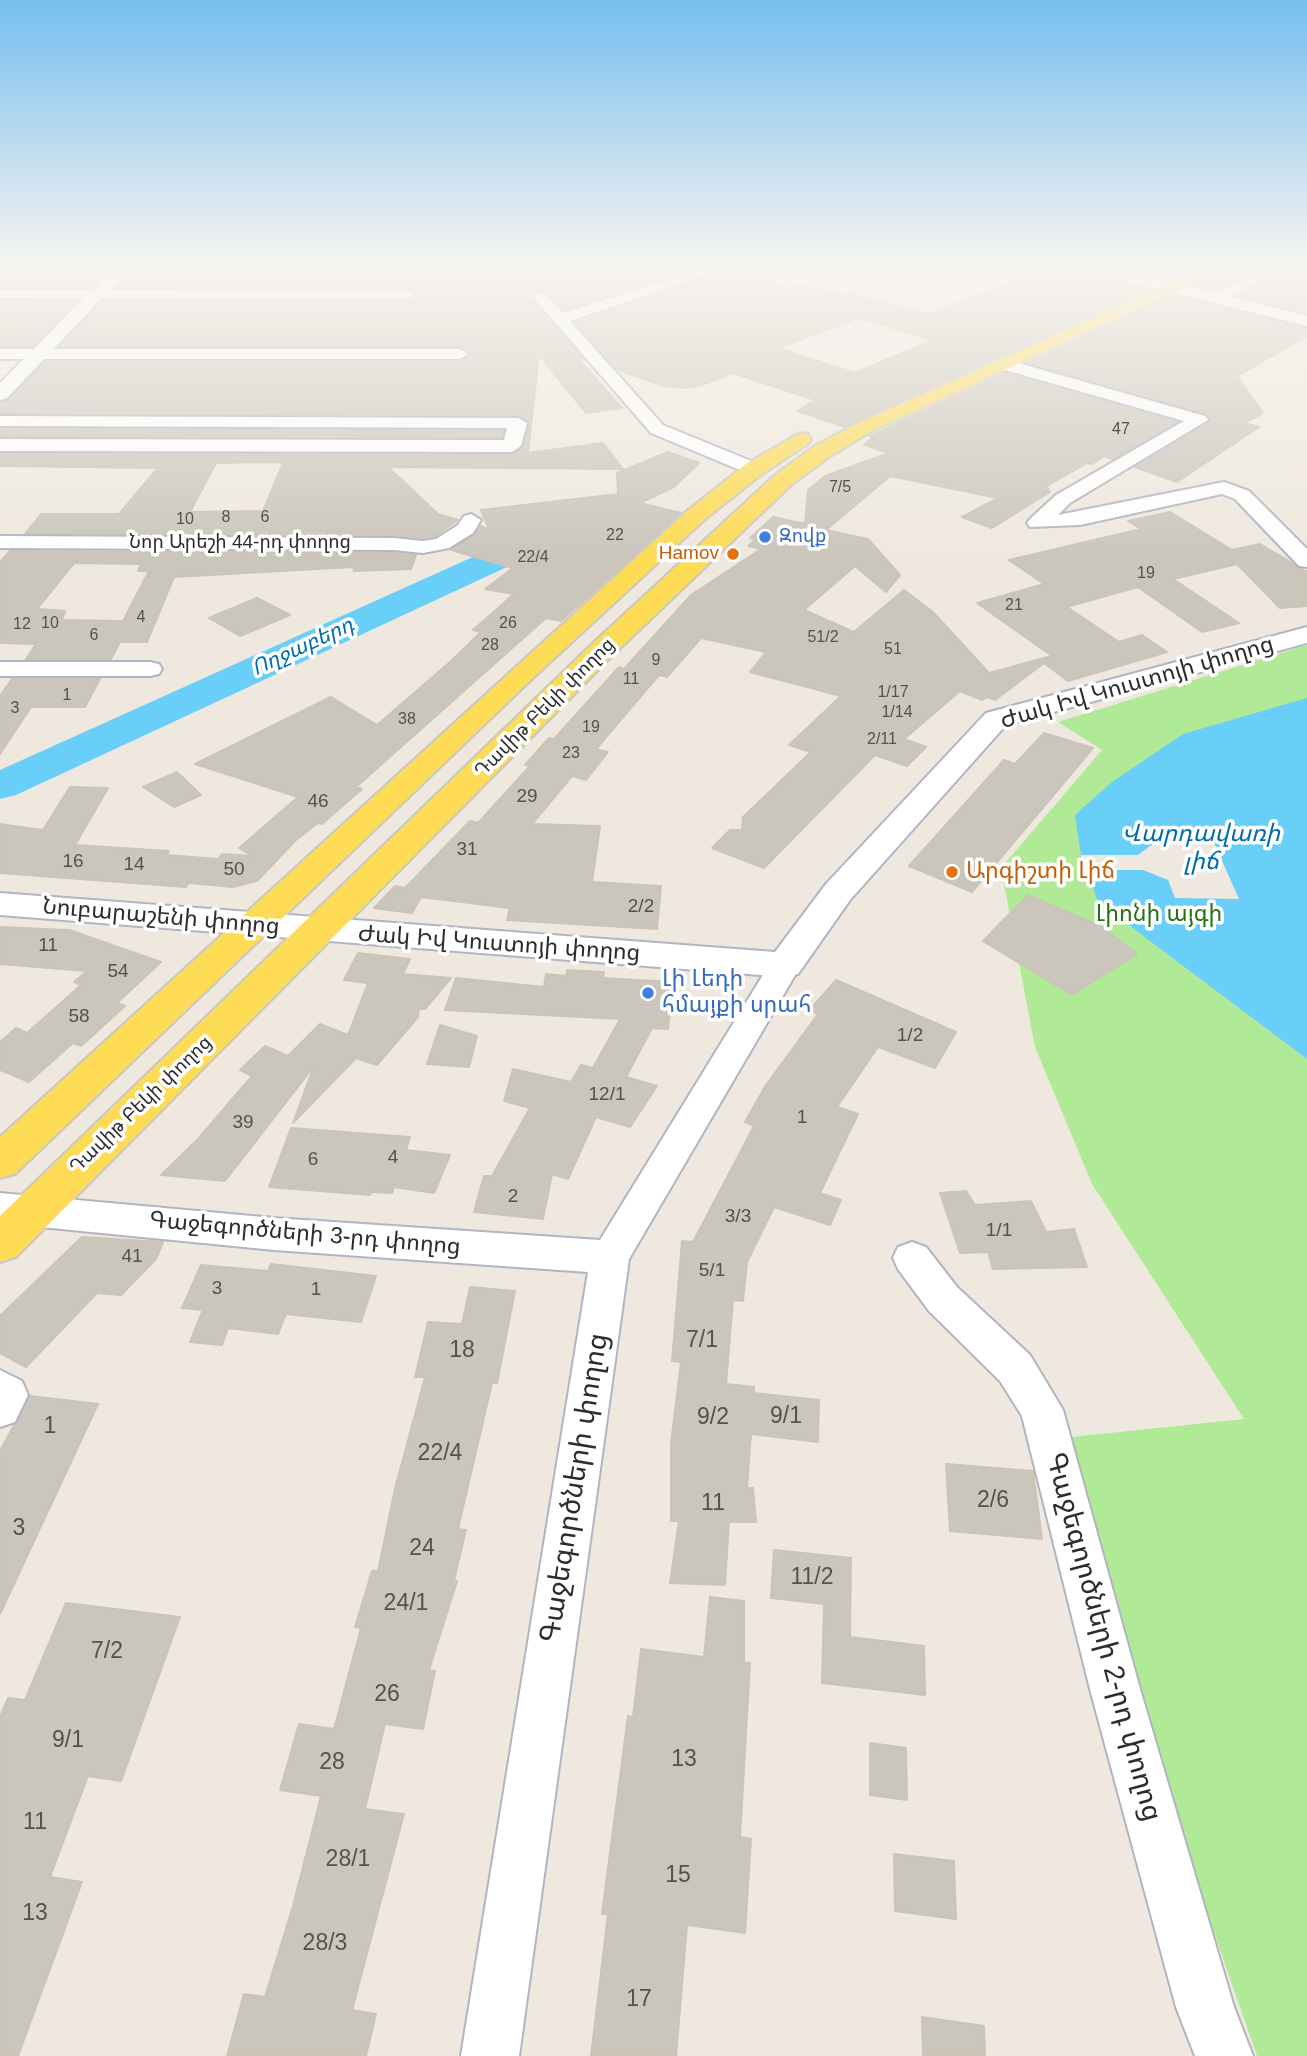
<!DOCTYPE html>
<html>
<head>
<meta charset="utf-8">
<style>
	body { margin:0 }
	canvas { display:block; background:#efe8de }
</style>
</head>
<body>
<canvas width="1307" height="2056"></canvas>
<script>
const g = document.querySelector('canvas').getContext('2d');
g.lineJoin = 'round';
function fillPath(path, color) { g.fillStyle = color; g.fill(path, 'evenodd'); }
const toPath = rows => new Path2D(rows.map(r => 'M' + r).join(''));
function stroke(path, color, width, dash) { g.strokeStyle = color; g.lineWidth = width; g.lineCap = dash ? 'butt' : 'round'; g.setLineDash(dash || []); g.stroke(path); }
function label(font, color, halo, rows, align = 'center') {
  g.font = font + ' Helvetica,"Noto Sans Armenian",sans-serif'; g.lineWidth = 7; g.setLineDash([]); g.textBaseline = 'middle'; g.strokeStyle = halo; g.fillStyle = color; for (const [text, x, y, turn = 0] of rows) {
    g.save(); g.translate(x, y); g.rotate((+turn || 0) * Math.PI / 180); g.textAlign = isNaN(turn) ? turn : align; if (halo) g.strokeText(text, 0, 0); g.fillText(text, 0, 0); g.restore();
  }
}
const green = toPath([
	[1307,645,1307,2056,1257,2056,1184,1846,1071,1437,1244,1419,1092,1184,1035,1047,1001,868,1102,750,1058,722]
]);
const water = toPath([
	[1307,698,1307,1059,1098,902,1081,855,1075,815,1112,782,1183,734]
]);
const pier = toPath([
	[1148,829,1208,829,1239,899,1175,898,1168,880,1143,870,1086,870,1081,855,1138,855,1154,843]
]);
const river = toPath([
	[561,524,573,527,578,534,573,541,550,547,16,795,0,799,0,770,526,533,561,524]
]);
const building = toPath([
	[11,269,108,269,90,288,0,287,0,278,11,269],
	[132,269,185,269,180,274,224,275,408,274,429,269,690,269,564,310,546,291,539,291,530,297,583,359,577,357,622,408,586,413,539,355,528,453,603,443,623,469,388,467,438,514,458,520,435,536,423,538,394,535,25,534,41,514,119,514,158,468,0,466,0,454,512,455,524,447,529,422,518,415,0,413,0,402,9,400,45,362,460,362,470,355,460,346,60,346,103,301,408,302,417,296,408,288,116,288,132,269],
	[268,462,283,463,263,511,190,512,216,463,268,462],
	[1043,269,1086,269,1089,276,1149,290,845,427,798,411,815,400,733,373,702,385,684,388,664,386,618,370,575,322,725,270,787,287,802,284,848,296,849,293,919,312,934,313,1043,269],
	[857,318,933,340,855,373,778,348,857,318],
	[1130,269,1195,269,1172,280,1130,269],
	[1226,269,1260,269,1217,291,1195,285,1226,269],
	[1288,269,1307,269,1307,313,1238,296,1288,269],
	[1172,296,1307,328,1307,336,1237,376,1263,413,1244,423,1259,427,1177,482,1135,467,1209,422,1207,414,1027,363,1172,296],
	[0,301,77,301,32,346,0,346,0,301],
	[1005,373,1177,422,1113,459,1104,456,1092,464,1087,463,1047,486,1050,492,992,528,962,517,998,498,890,476,826,530,868,539,900,575,886,592,855,566,804,610,854,632,904,590,933,612,989,673,1052,656,977,603,1044,584,1009,560,1141,529,1128,521,1170,512,1232,550,1260,544,1307,572,1307,606,1280,608,1237,564,1173,579,1239,623,1202,632,1138,587,1067,607,1119,642,1142,635,1167,652,1068,681,1044,663,995,700,987,697,982,700,960,691,904,739,926,747,907,766,875,755,764,868,712,848,730,830,742,830,743,817,811,752,789,745,841,696,750,672,766,652,701,638,667,677,659,675,596,749,608,752,586,780,572,776,532,824,600,826,592,882,661,886,657,929,507,920,510,908,421,897,412,913,374,908,395,886,405,888,470,821,478,823,530,766,525,765,549,738,554,739,619,667,624,669,691,595,761,549,748,546,756,539,750,538,773,517,805,524,808,490,825,476,889,453,864,445,873,437,870,436,1005,373],
	[0,429,504,431,502,437,0,436,0,429],
	[668,452,699,463,674,487,640,503,681,513,561,621,546,618,356,787,362,789,322,824,318,823,296,840,257,881,233,887,189,883,186,887,0,873,0,824,43,830,70,787,108,788,75,845,169,851,167,855,218,859,222,854,252,856,239,848,298,797,195,764,331,697,377,725,450,662,481,632,473,630,514,594,485,589,513,568,451,550,474,535,480,526,489,529,481,510,618,494,617,473,668,452],
	[10,551,394,553,416,555,411,569,354,571,353,567,174,577,147,642,120,642,111,659,26,659,36,644,0,643,0,562,10,551],
	[74,563,141,564,138,571,149,571,123,621,62,620,65,611,37,609,74,563],
	[257,598,290,615,240,636,209,618,257,598],
	[12,679,100,679,85,707,31,707,0,754,0,696,12,679],
	[1044,733,1093,748,972,892,909,866,1004,760,1015,764,1044,733],
	[177,772,201,795,174,807,143,787,177,772],
	[1028,895,1102,927,1137,954,1072,995,983,941,1028,895],
	[0,927,69,930,161,962,117,1003,125,1006,81,1046,73,1043,29,1082,0,1070,0,1042,16,1028,27,1033,81,985,74,982,87,971,0,964,0,927],
	[358,953,410,959,403,974,451,978,425,1009,419,1009,418,1017,377,1065,356,1058,293,1123,314,1066,225,1181,161,1175,198,1139,252,1076,240,1070,265,1046,288,1056,320,1024,348,1035,368,983,344,980,358,953],
	[567,970,604,972,603,978,673,982,668,1029,652,1028,626,1077,657,1086,630,1127,596,1117,568,1179,552,1174,543,1219,474,1212,484,1176,492,1176,530,1108,504,1101,513,1069,571,1082,581,1065,593,1068,620,1019,445,1010,456,978,544,987,546,974,566,976,567,970],
	[836,980,956,1032,935,1068,878,1047,837,1107,858,1114,820,1193,841,1200,830,1225,774,1207,747,1262,743,1301,733,1300,726,1384,754,1387,754,1393,819,1400,818,1442,751,1434,747,1488,753,1488,756,1522,729,1522,725,1585,670,1583,679,1521,671,1521,671,1443,681,1362,672,1361,682,1241,693,1242,754,1126,745,1122,766,1085,818,1014,809,1011,836,980],
	[440,1025,477,1036,469,1067,427,1064,440,1025],
	[291,1128,410,1137,406,1150,450,1155,434,1193,394,1187,392,1193,371,1192,370,1195,269,1187,291,1128],
	[966,1191,975,1205,1031,1201,1046,1232,1074,1229,1087,1267,993,1269,988,1252,960,1253,940,1193,966,1191],
	[82,1237,163,1242,156,1259,121,1295,97,1293,26,1367,0,1353,0,1316,82,1237],
	[271,1264,376,1276,361,1322,286,1314,278,1334,228,1328,222,1345,190,1342,203,1310,182,1308,201,1265,268,1271,271,1264],
	[470,1287,515,1291,497,1383,492,1383,458,1529,466,1530,454,1580,457,1581,429,1670,435,1671,423,1729,385,1724,365,1809,404,1814,352,2010,376,2014,366,2056,227,2056,244,1994,265,1997,293,1906,321,1796,280,1790,299,1724,334,1729,361,1628,355,1627,372,1571,378,1571,395,1489,425,1377,415,1377,428,1322,462,1324,470,1287],
	[30,1396,98,1404,0,1614,0,1451,30,1396],
	[946,1464,1033,1471,1042,1539,950,1531,946,1464],
	[774,1550,851,1558,850,1637,924,1646,925,1695,822,1683,824,1604,771,1598,774,1550],
	[710,1597,744,1601,744,1662,750,1663,740,1837,751,1839,745,1933,687,1925,676,2056,591,2056,608,1914,602,1914,628,1716,633,1717,641,1649,704,1657,710,1597],
	[66,1603,180,1617,121,1781,88,1776,50,1877,82,1882,18,2056,0,2056,0,1717,8,1698,25,1700,66,1603],
	[870,1743,906,1748,907,1800,870,1795,870,1743],
	[894,1854,954,1861,956,1919,895,1911,894,1854],
	[922,2017,984,2026,985,2056,923,2056,922,2017]
]);
const minor = toPath([
	[700,269,723,269,570,321,663,425,761,465,764,469,761,473,747,473,651,433,533,297,540,293,545,294,563,313,700,269],
	[1266,269,1285,269,1220,302,1210,302,1207,299,1266,269],
	[0,290,408,291,415,295,408,299,0,298,0,290],
	[0,349,460,349,468,354,460,359,0,359,0,349],
	[1004,359,1205,416,1208,420,1070,503,1058,515,1224,482,1249,491,1307,549,1307,567,1299,566,1235,499,1222,494,1080,525,1030,527,1027,523,1030,519,1056,495,1184,421,998,368,998,360,1004,359],
	[0,416,518,418,527,423,521,446,512,452,0,451,0,439,504,440,507,428,0,426,0,416],
	[471,514,481,520,473,533,449,548,423,553,394,550,0,548,0,536,394,538,423,541,436,539,458,525,464,516,471,514],
	[0,662,150,662,159,664,162,669,159,674,150,676,0,676,0,662],
	[785,954,796,957,801,965,629,1259,519,2056,461,2056,588,1272,274,1250,0,1223,0,1193,274,1218,600,1240,774,957,785,954],
	[912,1242,926,1247,957,1287,1030,1355,1063,1410,1140,1689,1234,2007,1253,2056,1195,2056,1176,2007,1090,1689,1022,1416,1000,1381,929,1311,898,1269,893,1258,898,1247,912,1242],
	[0,1370,22,1381,28,1395,15,1422,0,1427,0,1370]
]);
const tertiary = toPath([
	[112,269,130,269,7,398,0,400,0,383,112,269],
	[1088,269,1118,269,1307,316,1307,326,1090,273,1088,269]
]);
const secondary = toPath([
	[1307,627,1307,643,1006,725,850,900,798,974,785,977,0,915,0,893,775,952,826,884,986,713,1307,627]
]);
const primary = toPath([
	[1202,269,1224,269,872,431,829,457,791,485,611,657,16,1257,0,1262,0,1216,591,645,775,475,813,447,858,423,1202,269],
	[800,433,808,434,811,439,808,444,762,474,703,521,533,678,15,1174,0,1178,0,1137,687,511,746,464,800,433]
]);
const markers = [
	[765,537,7,"#3f7fe0"],
	[733,554,7,"#e8710a"],
	[952,872,7,"#e8710a"],
	[648,993,7,"#3f7fe0"]
];
const farNumbernames = [
	["47",1121,430],
	["7/5",840,488],
	["8",226,518],
	["6",265,518],
	["10",185,520],
	["22",615,536],
	["22/4",533,558],
	["19",1146,574],
	["21",1014,606],
	["4",141,618],
	["10",50,624],
	["26",508,624],
	["12",22,625],
	["6",94,636],
	["51/2",823,638],
	["28",490,646],
	["51",893,650],
	["9",656,661],
	["11",631,680],
	["1/17",893,693],
	["1",67,696],
	["3",15,709],
	["1/14",897,713],
	["38",407,720],
	["19",591,728],
	["2/11",882,740],
	["23",571,754]
];
const farShopnames = [
	["Զովք",779,537]
];
const farStreetnames = [
	["Նոր Արեշի 44-րդ փողոց",240,543],
	["Դավիթ Բեկի փողոց",545,708,-45],
	["Դավիթ Բեկի փողոց",141,1105,-44]
];
const farFoodnames = [
	["Hamov",719,554]
];
const numberNames = [
	["29",527,797],
	["46",318,802],
	["31",467,850],
	["16",73,862],
	["14",134,865],
	["50",234,870],
	["2/2",641,907],
	["11",48,946],
	["54",118,972],
	["58",79,1017],
	["1/2",910,1036],
	["12/1",607,1095],
	["1",802,1118],
	["39",243,1123],
	["4",393,1158],
	["6",313,1160],
	["2",513,1197],
	["3/3",738,1217],
	["1/1",999,1231],
	["41",132,1257],
	["5/1",712,1271],
	["3",217,1289],
	["1",316,1290]
];
const farWaternames = [
	["Ողջաբերդ",303,647,-25]
];
const streetNames = [
	["Ժակ Իվ Կուստոյի փողոց",1137,683,-16],
	["Նուբարաշենի փողոց",161,917,5],
	["Ժակ Իվ Կուստոյի փողոց",499,944,4],
	["Գաջեգործների 3-րդ փողոց",305,1234,5]
];
const foodNames = [
	["Արգիշտի Լիճ",966,872]
];
const parkNames = [
	["Լիոնի այգի",1159,915]
];
const shopNames = [
	["Լի Լեդի",662,980],
	["հմայքի սրահ",662,1006]
];
const nearNumbernames = [
	["7/1",702,1341],
	["18",462,1351],
	["9/1",786,1417],
	["9/2",713,1418],
	["1",50,1427],
	["22/4",440,1454],
	["2/6",993,1501],
	["11",713,1504],
	["3",19,1529],
	["24",422,1549],
	["11/2",812,1578],
	["24/1",406,1604],
	["7/2",107,1652],
	["26",387,1695],
	["9/1",68,1741],
	["13",684,1760],
	["28",332,1763],
	["11",35,1823],
	["28/1",348,1860],
	["15",678,1876],
	["13",35,1914],
	["28/3",325,1944],
	["17",639,2000]
];
const waterNames = [
	["Վարդավառի",1201,834],
	["լիճ",1201,862]
];
const nearStreetnames = [
	["Գաջեգործների փողոց",575,1488,-81],
	["Գաջեգործների 2-րդ փողոց",1103,1637,75]
];
fillPath(green, '#b0ea96');
fillPath(water, '#69cff9');
fillPath(pier, '#efe8de');
fillPath(river, '#69cff9');
fillPath(building, '#cac6bc');
stroke(building, '#cbc4b7', 2);
stroke(minor, '#b2b4c1', 4);
stroke(tertiary, '#b2b4c1', 4);
stroke(secondary, '#b2b4c1', 4);
stroke(primary, '#c8c8c8', 4);
fillPath(minor, '#fff');
fillPath(tertiary, '#fff');
fillPath(secondary, '#fff');
fillPath(primary, '#fddb55');
const sky = g.createLinearGradient(0, 0, 0, 557);
sky.addColorStop(0, '#75bfef');
sky.addColorStop(0.48, '#f8f5f0');
sky.addColorStop(1, '#f8f5f000');
g.fillStyle = sky;
g.fillRect(0, 0, 1307, 557);
for (const [x, y, r, color] of markers) { const dot = new Path2D(); dot.arc(x, y, r, 0, 2 * Math.PI); g.fillStyle = color; g.fill(dot); stroke(dot, '#fff', 2.5); }
label('16px', '#545250', null, farNumbernames);
label('19px', '#366cbe', '#fff', farShopnames, 'left');
label('19px', '#2c2c2c', '#fff', farStreetnames);
label('19px', '#c56008', '#fff', farFoodnames, 'right');
label('19px', '#545250', null, numberNames);
label('italic 21px', '#016cac', '#fff', farWaternames);
label('23px', '#2c2c2c', '#fff', streetNames);
label('23px', '#c56008', '#fff', foodNames, 'left');
label('23px', '#257214', '#fff', parkNames);
label('23px', '#366cbe', '#fff', shopNames, 'left');
label('23px', '#545250', null, nearNumbernames);
label('italic 24px', '#016cac', '#fff', waterNames);
label('28px', '#2c2c2c', '#fff', nearStreetnames);
</script>
</body>
</html>
